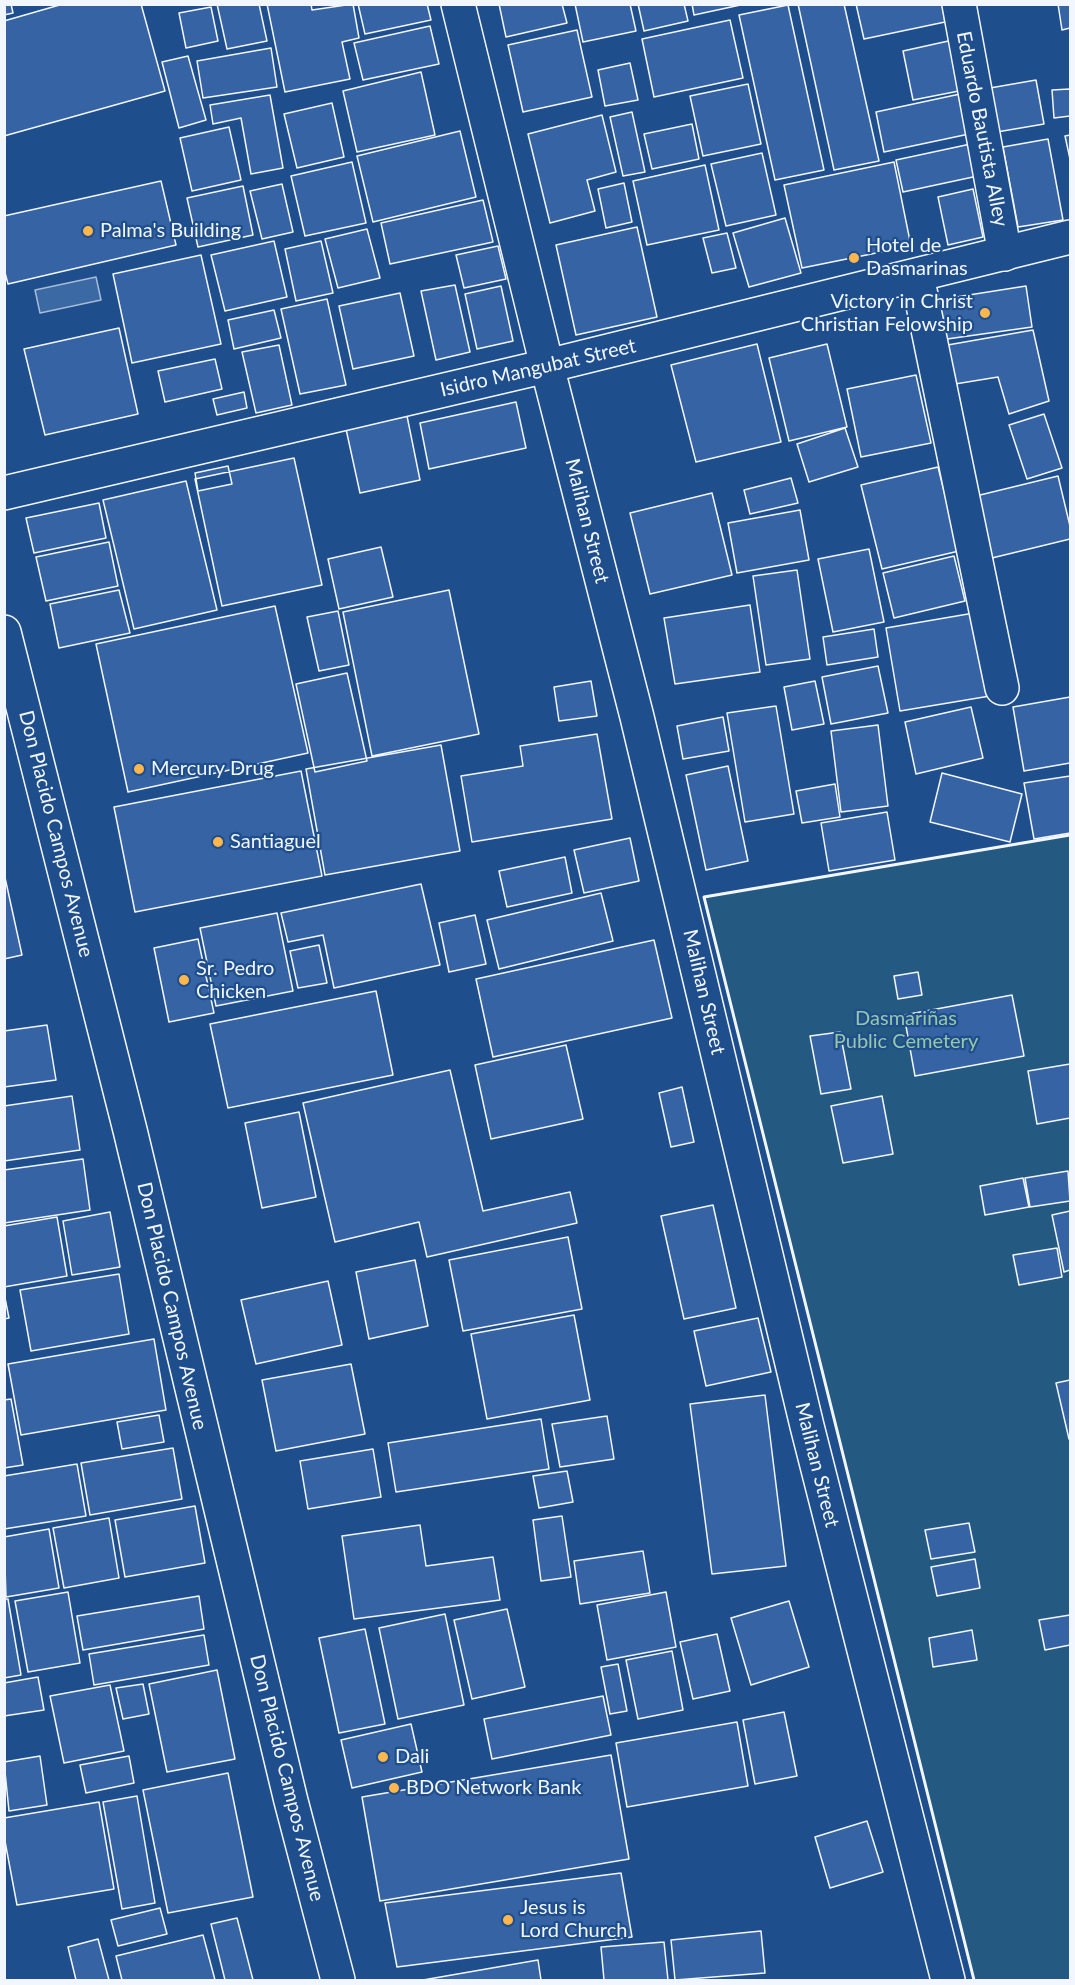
<!DOCTYPE html>
<html>
<head>
<meta charset="utf-8">
<style>
	body { margin:0 }
	#map { position:relative; width:1075px; height:1985px; overflow:hidden; background:#1f4e8c; font-family:Lato,sans-serif }
	canvas { display:block }
	.frame { position:absolute; inset:0; border:6px solid #f2f6ff; pointer-events:none }
</style>
</head>
<body>
<div id="map">
<canvas width="1075" height="1985"></canvas>
<div class="frame"></div>
</div>
<script>
const g = document.querySelector('canvas').getContext('2d');
g.lineJoin = 'round';
function fillPath(path, color) { g.fillStyle = color; g.fill(path, 'evenodd'); }
const toPath = rows => new Path2D(rows.map(r => 'M' + r).join(''));
function stroke(path, color, width, dash) { g.strokeStyle = color; g.lineWidth = width; g.lineCap = dash ? 'butt' : 'round'; g.setLineDash(dash || []); g.stroke(path); }
function label(font, color, halo, rows, align = 'center') {
  g.font = font + ' Lato,sans-serif'; g.lineWidth = 4.5; g.setLineDash([]); g.textBaseline = 'middle'; g.strokeStyle = halo; g.fillStyle = color; for (const [text, x, y, turn = 0] of rows) {
    g.save(); g.translate(x, y); g.rotate((+turn || 0) * Math.PI / 180); g.textAlign = isNaN(turn) ? turn : align; if (halo) g.strokeText(text, 0, 0); g.fillText(text, 0, 0); g.restore();
  }
}
const green = toPath([
	[1070,835,1070,1980,974,1980,704,897,1070,835]
]);
const water = toPath([
	[96,277,101,300,40,313,35,290,96,277]
]);
const building = toPath([
	[4,4,11,4,13,13,4,15,4,4],
	[63,4,141,4,165,91,4,136,4,21,63,4],
	[217,4,259,4,267,41,227,49,217,4],
	[267,4,311,4,312,10,353,4,359,38,342,42,350,79,285,92,267,4],
	[358,4,427,4,431,20,365,34,358,4],
	[499,4,562,4,567,23,506,37,499,4],
	[575,4,630,4,636,31,583,42,575,4],
	[638,4,684,4,688,21,644,31,638,4],
	[692,4,745,4,694,15,692,4],
	[798,4,844,4,879,161,834,170,798,4],
	[856,4,942,4,945,22,864,39,856,4],
	[1058,4,1070,4,1070,28,1062,30,1058,4],
	[788,5,824,170,775,180,739,15,788,5],
	[211,7,218,41,186,48,179,13,211,7],
	[730,20,743,78,654,97,642,39,730,20],
	[430,26,439,64,363,80,354,43,430,26],
	[577,30,592,97,523,112,508,45,577,30],
	[953,40,964,90,913,100,903,51,953,40],
	[271,48,277,87,203,98,197,61,271,48],
	[188,56,206,120,179,128,162,62,188,56],
	[630,63,638,100,605,106,598,70,630,63],
	[421,72,435,135,357,152,343,91,421,72],
	[1036,80,1044,124,997,132,990,88,1036,80],
	[748,84,761,144,703,156,690,96,748,84],
	[1070,89,1070,116,1054,118,1052,90,1070,89],
	[960,94,969,134,884,152,876,112,960,94],
	[270,95,283,168,251,174,241,118,213,124,210,105,270,95],
	[332,103,344,157,297,168,284,114,332,103],
	[632,112,645,172,623,176,610,117,632,112],
	[602,115,616,172,587,180,595,211,550,223,528,134,602,115],
	[692,124,699,159,652,169,644,134,692,124],
	[229,127,241,180,192,191,180,138,229,127],
	[460,131,476,197,373,222,357,156,460,131],
	[1070,135,1070,159,1065,136,1070,135],
	[1048,139,1063,220,1018,227,1003,147,1048,139],
	[980,142,987,174,903,192,896,160,980,142],
	[762,153,776,215,726,226,711,164,762,153],
	[352,162,366,223,305,236,291,176,352,162],
	[894,162,911,246,802,268,784,185,894,162],
	[705,165,719,230,647,245,633,181,705,165],
	[161,181,176,245,8,284,4,269,4,216,161,181],
	[624,183,632,222,606,228,598,189,624,183],
	[282,184,293,232,262,239,250,191,282,184],
	[243,186,253,235,198,247,187,198,243,186],
	[973,189,983,237,948,245,938,197,973,189],
	[483,200,493,242,390,264,381,223,483,200],
	[785,218,801,273,749,287,733,233,785,218],
	[637,227,657,317,576,335,556,245,637,227],
	[367,229,380,278,338,288,325,239,367,229],
	[727,233,736,268,712,273,703,238,727,233],
	[274,241,287,297,225,311,211,255,274,241],
	[321,241,333,293,296,301,285,249,321,241],
	[498,246,506,279,464,288,456,255,498,246],
	[201,255,221,344,132,363,113,274,201,255],
	[455,285,470,352,436,360,421,291,455,285],
	[501,286,513,341,477,349,465,294,501,286],
	[1026,286,1032,327,947,339,937,300,1026,286],
	[400,293,414,356,353,369,339,306,400,293],
	[327,299,346,385,300,394,281,309,327,299],
	[274,310,281,338,234,349,228,320,274,310],
	[119,328,138,414,45,435,24,349,119,328],
	[1033,330,1049,401,1009,414,998,377,949,385,942,346,1033,330],
	[757,344,781,442,696,462,671,365,757,344],
	[827,344,847,427,789,441,769,358,827,344],
	[279,345,292,405,256,413,242,352,279,345],
	[215,359,222,389,165,402,158,371,215,359],
	[916,375,931,443,861,457,847,389,916,375],
	[244,392,247,408,217,415,213,399,244,392],
	[516,402,526,448,429,469,420,423,516,402],
	[1044,414,1062,468,1027,479,1009,425,1044,414],
	[407,416,420,480,360,493,346,429,407,416],
	[845,428,858,467,809,482,797,444,845,428],
	[294,458,322,585,222,606,195,479,294,458],
	[228,466,232,484,198,491,195,473,228,466],
	[938,467,959,551,882,569,861,485,938,467],
	[1058,476,1070,526,1070,539,992,558,976,496,1058,476],
	[791,478,798,503,750,514,744,490,791,478],
	[186,481,217,610,134,629,103,500,186,481],
	[712,493,732,575,650,594,630,513,712,493],
	[99,503,106,538,34,553,26,518,99,503],
	[800,510,809,560,737,573,728,523,800,510],
	[109,542,118,586,46,601,36,557,109,542],
	[381,547,393,597,339,609,328,559,381,547],
	[869,549,884,622,833,632,818,559,869,549],
	[954,556,965,601,894,618,883,573,954,556],
	[797,570,810,659,766,665,753,576,797,570],
	[119,590,130,633,59,648,50,604,119,590],
	[449,590,479,734,372,756,343,612,449,590],
	[750,605,760,672,675,684,664,618,750,605],
	[275,606,308,753,128,792,96,644,275,606],
	[338,611,349,665,319,671,307,617,338,611],
	[974,613,990,696,900,711,886,628,974,613],
	[874,629,878,657,827,665,823,637,874,629],
	[878,666,888,713,831,724,822,677,878,666],
	[347,673,367,761,315,772,296,684,347,673],
	[591,681,597,716,559,721,554,687,591,681],
	[815,681,824,724,792,730,784,687,815,681],
	[1070,697,1070,763,1024,771,1013,707,1070,697],
	[776,706,794,814,745,822,727,713,776,706],
	[971,707,983,758,916,774,905,722,971,707],
	[723,717,729,751,683,759,677,726,723,717],
	[878,725,888,806,841,812,831,731,878,725],
	[597,734,612,819,472,842,461,776,523,766,520,746,597,734],
	[441,745,460,851,325,875,306,769,441,745],
	[728,766,748,861,706,870,686,775,728,766],
	[301,771,322,876,135,912,114,807,301,771],
	[942,773,1022,794,1010,842,930,822,942,773],
	[1070,776,1070,833,1034,839,1024,783,1070,776],
	[835,784,840,817,802,823,796,791,835,784],
	[887,812,895,860,829,871,821,823,887,812],
	[630,838,639,881,584,893,574,850,630,838],
	[565,857,572,893,507,907,499,871,565,857],
	[4,873,22,955,4,959,4,873],
	[421,884,440,965,334,988,323,935,288,942,281,913,421,884],
	[601,893,613,941,499,969,487,920,601,893],
	[277,913,293,991,216,1006,200,928,277,913],
	[475,915,486,964,449,972,439,923,475,915],
	[198,939,214,1013,169,1022,154,948,198,939],
	[654,940,672,1018,493,1057,476,979,654,940],
	[319,945,327,983,298,988,290,951,319,945],
	[918,972,922,995,898,999,894,976,918,972],
	[376,991,393,1075,228,1108,210,1024,376,991],
	[1012,995,1024,1056,915,1076,904,1015,1012,995],
	[47,1025,56,1080,4,1087,4,1031,47,1025],
	[840,1032,851,1089,821,1094,810,1036,840,1032],
	[566,1045,583,1119,491,1139,475,1065,566,1045],
	[1070,1064,1070,1118,1037,1124,1028,1071,1070,1064],
	[450,1070,483,1211,570,1192,577,1223,427,1257,419,1222,335,1242,303,1103,450,1070],
	[682,1087,694,1142,671,1147,659,1093,682,1087],
	[72,1096,80,1150,4,1161,4,1106,72,1096],
	[882,1096,893,1154,843,1163,831,1106,882,1096],
	[299,1112,316,1197,262,1208,245,1123,299,1112],
	[83,1159,90,1210,4,1223,4,1170,83,1159],
	[1068,1171,1070,1201,1030,1207,1025,1178,1068,1171],
	[1023,1178,1029,1207,985,1215,980,1186,1023,1178],
	[713,1205,736,1308,684,1319,661,1216,713,1205],
	[1070,1211,1070,1270,1064,1272,1052,1215,1070,1211],
	[110,1212,120,1267,72,1275,63,1221,110,1212],
	[57,1217,67,1276,4,1287,4,1226,57,1217],
	[568,1237,582,1309,463,1331,449,1260,568,1237],
	[1057,1248,1062,1277,1019,1285,1013,1255,1057,1248],
	[415,1260,428,1326,369,1339,356,1272,415,1260],
	[119,1274,129,1334,31,1351,20,1290,119,1274],
	[328,1281,342,1345,256,1364,241,1300,328,1281],
	[4,1293,9,1318,4,1319,4,1293],
	[574,1315,590,1400,487,1419,471,1334,574,1315],
	[758,1318,771,1372,706,1386,694,1331,758,1318],
	[154,1339,166,1410,21,1435,8,1364,154,1339],
	[351,1364,365,1434,276,1451,262,1380,351,1364],
	[1070,1380,1070,1439,1069,1439,1056,1383,1070,1380],
	[765,1395,786,1566,712,1574,690,1404,765,1395],
	[11,1399,23,1465,4,1468,4,1400,11,1399],
	[159,1415,164,1442,122,1449,117,1422,159,1415],
	[607,1416,614,1459,560,1467,552,1424,607,1416],
	[541,1419,549,1469,396,1492,388,1443,541,1419],
	[173,1448,182,1499,90,1515,81,1463,173,1448],
	[373,1449,381,1497,308,1509,300,1461,373,1449],
	[77,1464,86,1516,4,1529,4,1476,77,1464],
	[567,1471,573,1502,539,1508,533,1476,567,1471],
	[195,1506,205,1563,125,1577,115,1520,195,1506],
	[562,1516,571,1577,541,1581,533,1520,562,1516],
	[109,1518,119,1578,64,1588,53,1528,109,1518],
	[969,1523,975,1552,931,1559,925,1530,969,1523],
	[420,1525,426,1566,493,1557,500,1600,354,1619,342,1536,420,1525],
	[49,1529,59,1588,6,1597,4,1537,49,1529],
	[643,1551,650,1593,580,1604,574,1561,643,1551],
	[975,1559,980,1588,937,1596,931,1567,975,1559],
	[68,1592,80,1663,28,1672,15,1601,68,1592],
	[666,1592,676,1647,607,1660,597,1605,666,1592],
	[199,1596,204,1629,83,1650,77,1616,199,1596],
	[4,1599,8,1599,21,1675,4,1678,4,1599],
	[789,1601,809,1667,751,1685,731,1618,789,1601],
	[507,1609,525,1687,472,1699,454,1620,507,1609],
	[445,1614,464,1705,398,1719,379,1628,445,1614],
	[1070,1615,1070,1645,1045,1650,1039,1620,1070,1615],
	[365,1629,385,1724,339,1733,319,1638,365,1629],
	[972,1630,977,1660,933,1667,929,1638,972,1630],
	[717,1634,730,1691,693,1699,680,1642,717,1634],
	[204,1635,209,1665,94,1685,89,1654,204,1635],
	[672,1651,683,1710,638,1719,626,1660,672,1651],
	[618,1664,627,1711,610,1714,601,1667,618,1664],
	[217,1670,235,1759,167,1772,149,1684,217,1670],
	[38,1677,44,1710,4,1716,4,1683,38,1677],
	[143,1684,149,1714,123,1719,116,1688,143,1684],
	[110,1685,124,1751,64,1763,50,1696,110,1685],
	[603,1696,611,1735,492,1759,484,1719,603,1696],
	[784,1712,797,1776,755,1784,743,1720,784,1712],
	[737,1722,748,1786,627,1807,616,1743,737,1722],
	[411,1724,422,1772,352,1788,341,1740,411,1724],
	[611,1755,629,1859,380,1901,362,1797,611,1755],
	[40,1756,47,1805,9,1811,4,1762,40,1756],
	[129,1756,134,1783,86,1793,80,1765,129,1756],
	[228,1773,253,1897,168,1913,143,1790,228,1773],
	[137,1796,155,1903,122,1909,103,1802,137,1796],
	[99,1802,114,1889,17,1905,4,1836,4,1818,99,1802],
	[867,1821,883,1872,830,1888,815,1837,867,1821],
	[621,1873,632,1937,397,1967,385,1903,621,1873],
	[160,1908,167,1934,118,1946,111,1920,160,1908],
	[237,1918,253,1980,225,1980,211,1924,237,1918],
	[761,1931,765,1973,675,1980,671,1940,761,1931],
	[203,1935,215,1980,122,1980,116,1956,203,1935],
	[98,1939,109,1980,76,1980,68,1947,98,1939],
	[664,1942,668,1980,604,1980,601,1947,664,1942],
	[538,1960,541,1980,423,1980,538,1960]
]);
const street = toPath([
	[959,4,1005,254],
	[917,276,1002,688],
	[547,366,637,717,807,1426,948,1980]
]);
const secondary = toPath([
	[458,4,547,366],
	[4,493,547,366,1070,237],
	[4,632,130,1130,291,1801,338,1980]
]);
const wall = toPath([
	[974,1980,704,897,1070,835]
]);
const markers = [
	[88,231,6,"#ffb74d"],
	[854,258,6,"#ffb74d"],
	[985,313,6,"#ffb74d"],
	[139,769,6,"#ffb74d"],
	[218,842,6,"#ffb74d"],
	[184,980,6,"#ffb74d"],
	[383,1757,6,"#ffb74d"],
	[394,1788,6,"#ffb74d"],
	[508,1920,6,"#ffb74d"]
];
const streetNames = [
	["Eduardo Bautista Alley",982,129,79],
	["Isidro Mangubat Street",538,368,-13],
	["Malihan Street",587,521,76],
	["Don Placido Campos Avenue",56,834,76],
	["Malihan Street",704,992,77],
	["Don Placido Campos Avenue",172,1306,77],
	["Malihan Street",817,1465,76],
	["Don Placido Campos Avenue",287,1778,76]
];
const poiNames = [
	["Palma's Building",100,231],
	["Hotel de",866,246],
	["Dasmarinas",866,269],
	["Victory in Christ",973,302,"right"],
	["Christian Felowship",973,325,"right"],
	["Mercury Drug",151,769],
	["Santiaguel",230,842],
	["Sr. Pedro",196,969],
	["Chicken",196,992],
	["Dali",395,1757],
	["BDO Network Bank",406,1788],
	["Jesus is",520,1908],
	["Lord Church",520,1931]
];
const parkNames = [
	["Dasmariñas",906,1019],
	["Public Cemetery",906,1042]
];
fillPath(green, '#245a82');
stroke(green, '#a8bbd7', 1.5);
fillPath(water, '#3b69a3');
stroke(water, '#a8bbd7', 1.5);
fillPath(building, '#3563a3');
stroke(building, '#f2f6ff', 1.5);
stroke(street, '#f2f6ff', 36);
stroke(secondary, '#f2f6ff', 36);
stroke(street, '#1f4e8c', 33);
stroke(secondary, '#1f4e8c', 33);
stroke(wall, '#f2f6ff', 3);
for (const [x, y, r, color] of markers) { const dot = new Path2D(); dot.arc(x, y, r, 0, 2 * Math.PI); g.fillStyle = color; g.fill(dot); stroke(dot, '#1f4e8c', 2); }
label('20px', '#f2f6ff', '#1f4e8c', streetNames);
label('20px', '#f2f6ff', '#1f4e8c', poiNames, 'left');
label('20px', '#97c8a6', '#1f4e8c', parkNames);
</script>
</body>
</html>
